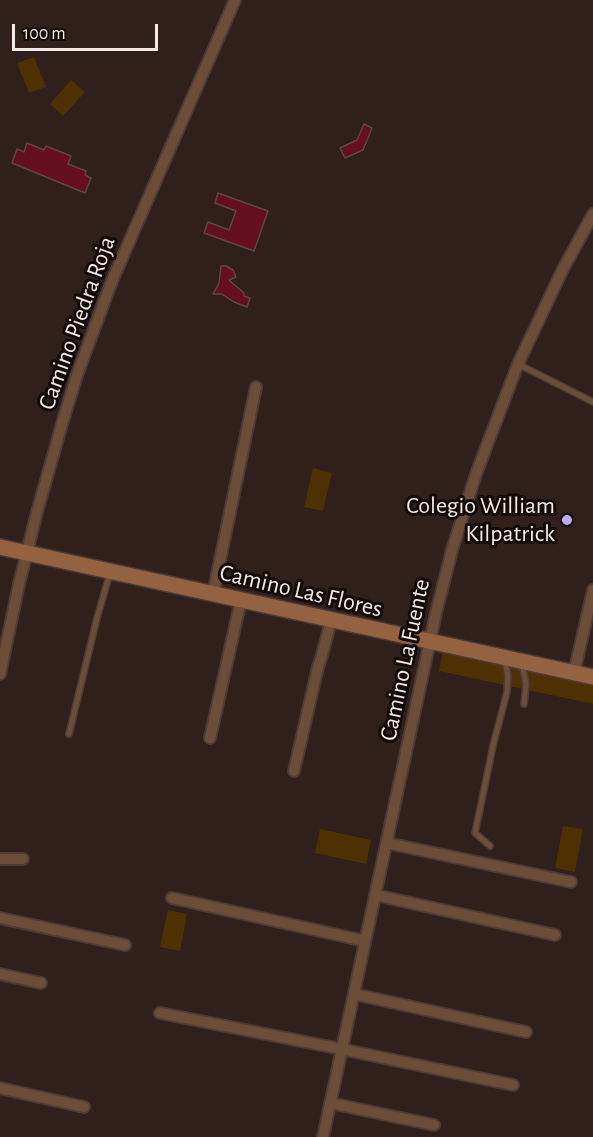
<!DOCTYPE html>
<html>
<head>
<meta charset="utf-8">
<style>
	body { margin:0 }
	#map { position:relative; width:593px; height:1137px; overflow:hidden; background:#311f1b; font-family:"Alegreya Sans",sans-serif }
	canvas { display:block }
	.scale { position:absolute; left:12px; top:24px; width:146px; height:27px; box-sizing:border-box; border:3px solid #f5e9e6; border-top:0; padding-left:8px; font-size:18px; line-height:21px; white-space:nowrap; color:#f5e9e6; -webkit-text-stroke:4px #130b09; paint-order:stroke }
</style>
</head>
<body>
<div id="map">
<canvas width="593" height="1137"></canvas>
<div class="scale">100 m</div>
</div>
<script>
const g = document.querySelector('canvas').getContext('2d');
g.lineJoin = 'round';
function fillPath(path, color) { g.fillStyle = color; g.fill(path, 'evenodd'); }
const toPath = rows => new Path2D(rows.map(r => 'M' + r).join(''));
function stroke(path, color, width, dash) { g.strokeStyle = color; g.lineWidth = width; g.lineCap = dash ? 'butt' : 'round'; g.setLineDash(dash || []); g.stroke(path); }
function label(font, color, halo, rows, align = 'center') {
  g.font = font + ' "Alegreya Sans",sans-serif'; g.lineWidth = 6; g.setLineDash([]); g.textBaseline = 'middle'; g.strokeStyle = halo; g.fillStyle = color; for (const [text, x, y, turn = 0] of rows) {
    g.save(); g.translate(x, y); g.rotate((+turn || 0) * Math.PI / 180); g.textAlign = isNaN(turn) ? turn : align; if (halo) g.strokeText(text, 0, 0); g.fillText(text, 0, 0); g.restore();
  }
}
const green = toPath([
	[34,57,46,87,29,93,17,63],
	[71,80,85,92,63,116,50,104],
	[313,468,332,473,323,511,304,507],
	[443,650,593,682,593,704,439,671],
	[563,826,583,829,575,872,555,868],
	[320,829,371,840,366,864,315,853],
	[168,910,187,914,180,951,160,947]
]);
const building = toPath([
	[364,124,372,128,363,150,345,158,340,148,357,140,364,124],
	[27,143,44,150,46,146,71,156,68,164,86,171,85,175,91,178,85,193,12,163,17,149,24,152,27,143],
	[218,193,268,211,254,251,204,233,208,222,229,230,236,211,215,203,218,193],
	[221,266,226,266,233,270,236,277,229,280,244,293,244,296,250,298,247,307,234,302,222,294,213,294,219,283,221,266]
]);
const lane = toPath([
	[518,364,593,402],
	[522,664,526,684,524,704],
	[69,734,97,618,110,573],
	[490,846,475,833,493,746,507,692,508,676,505,661]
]);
const street = toPath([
	[213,594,256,387],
	[574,673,593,590],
	[0,674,19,584,37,512,62,424,77,375,112,281,235,0],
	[210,738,241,600],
	[294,771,318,667,322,655,331,621],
	[387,843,571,882],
	[0,859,23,859],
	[375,895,555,935],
	[172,898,365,941],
	[0,918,125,945],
	[0,974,41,983],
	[354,994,526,1032],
	[160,1013,341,1049,513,1085],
	[0,1088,84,1107],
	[330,1103,434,1125],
	[323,1137,436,613,452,550,476,474,518,364,562,271,593,214]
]);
const secondary = toPath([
	[0,547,593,677]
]);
const markers = [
	[567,520,6,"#bfa9f4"]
];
const streetNames = [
	["Camino Piedra Roja",77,323,-70],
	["Camino Las Flores",301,591,13],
	["Camino La Fuente",405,660,-78]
];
const poiNames = [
	["Colegio William",555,506],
	["Kilpatrick",555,534]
];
fillPath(green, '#4d3103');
fillPath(building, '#650e20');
stroke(building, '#5b4647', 1.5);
stroke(lane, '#4c3b37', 8);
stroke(street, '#4c3b37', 14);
stroke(secondary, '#4c3b37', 18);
stroke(lane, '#6c4d38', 5);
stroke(street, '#6c4d38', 10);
stroke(secondary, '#946240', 15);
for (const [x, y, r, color] of markers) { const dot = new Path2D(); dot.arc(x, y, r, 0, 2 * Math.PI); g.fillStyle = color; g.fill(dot); stroke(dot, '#130b09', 2); }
label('24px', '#f5e9e6', '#130b09', streetNames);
label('24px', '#f5e9e6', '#130b09', poiNames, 'right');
</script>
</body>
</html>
